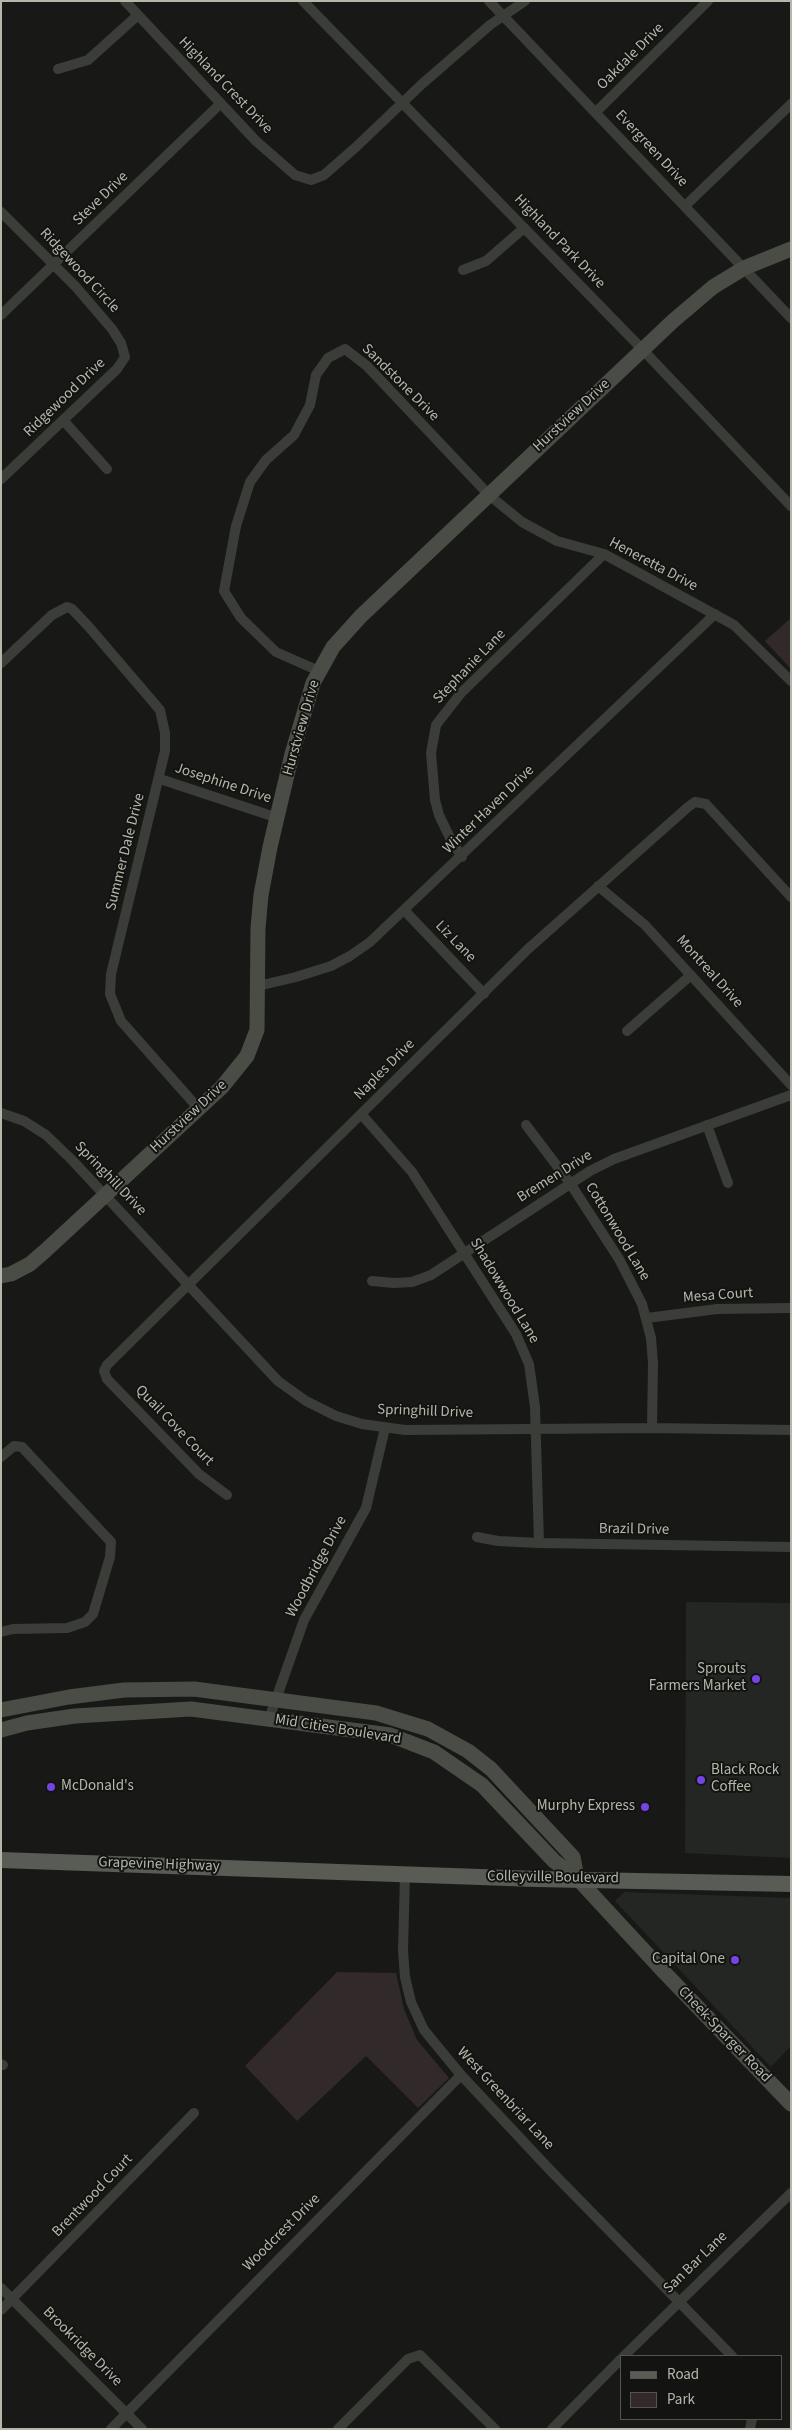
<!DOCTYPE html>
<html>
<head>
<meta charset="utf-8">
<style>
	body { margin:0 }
	#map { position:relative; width:792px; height:2430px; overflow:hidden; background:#181917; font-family:"Source Sans 3",sans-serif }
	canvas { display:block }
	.frame { position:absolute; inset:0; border:2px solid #b3b8aa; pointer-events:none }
	.legend { position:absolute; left:620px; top:2355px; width:162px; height:65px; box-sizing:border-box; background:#131412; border:1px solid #53564f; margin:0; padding:6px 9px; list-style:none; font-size:15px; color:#b3b8aa }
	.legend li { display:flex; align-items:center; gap:10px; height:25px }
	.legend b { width:25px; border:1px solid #53564f }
</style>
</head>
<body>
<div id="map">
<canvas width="792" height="2430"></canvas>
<div class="frame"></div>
<ul class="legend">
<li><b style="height:6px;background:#595c54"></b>Road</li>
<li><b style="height:14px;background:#32292b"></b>Park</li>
</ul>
</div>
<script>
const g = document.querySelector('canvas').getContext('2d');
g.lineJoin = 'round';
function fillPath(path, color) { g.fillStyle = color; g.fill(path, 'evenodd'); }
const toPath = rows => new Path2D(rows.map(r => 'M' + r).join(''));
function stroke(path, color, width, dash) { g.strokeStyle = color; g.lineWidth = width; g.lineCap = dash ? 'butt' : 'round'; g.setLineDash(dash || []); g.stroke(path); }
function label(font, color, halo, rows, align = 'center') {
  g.font = font + ' "Source Sans 3",sans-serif'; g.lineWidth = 4; g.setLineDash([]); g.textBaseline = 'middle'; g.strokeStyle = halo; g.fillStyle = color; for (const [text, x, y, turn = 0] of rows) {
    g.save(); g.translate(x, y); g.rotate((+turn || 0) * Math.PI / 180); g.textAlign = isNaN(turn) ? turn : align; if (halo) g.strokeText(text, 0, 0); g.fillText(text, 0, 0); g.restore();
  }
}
const built = toPath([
	[686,1602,791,1603,791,1858,685,1853],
	[624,1892,791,1898,791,2046,771,2067,615,1901]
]);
const green = toPath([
	[791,618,791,669,765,641],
	[337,1972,396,1973,404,2009,417,2040,449,2078,418,2108,366,2056,297,2121,245,2066]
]);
const street = toPath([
	[125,1,256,141,295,175,311,180,324,175,356,147,422,84,490,25,525,1],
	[303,1,643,350,791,506],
	[489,1,791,318],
	[58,69,88,60,138,15],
	[596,112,708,1],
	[685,206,791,104],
	[1,212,76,287,112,329,121,343,125,357,117,369,1,479],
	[463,270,486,261,524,228],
	[1,315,220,104],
	[63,420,107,469],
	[1,663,52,615,67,607,72,609,89,627,160,710,165,733,165,751,111,974,110,994,121,1021,199,1109],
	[319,671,276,652,241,618,224,591,236,526,250,482,266,460,294,435,310,405,316,375,328,358,345,349,367,366,489,495,522,522,557,541,604,554,734,625,791,681],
	[160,779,278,818],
	[462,857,451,840,439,815,435,800,431,753,436,725,461,693,604,554],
	[598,886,645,925,791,1085],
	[405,911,484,994],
	[258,986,296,977,331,966,350,956,370,942,715,614],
	[627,1031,691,975],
	[1,1113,24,1121,46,1135,72,1160,278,1381,306,1401,336,1416,362,1424,405,1430,652,1428,791,1430],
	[362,1115,412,1172,516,1334,529,1364,535,1407,539,1543],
	[526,1125,570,1183,619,1259,642,1304,651,1338,653,1363,652,1428],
	[707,1125,728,1183],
	[372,1281,394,1283,412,1282,431,1275,590,1171,614,1159,791,1095],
	[647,1318,717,1309,791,1308],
	[1,1457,14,1446,22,1447,111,1542,110,1557,93,1614,85,1622,67,1628,13,1629,1,1632],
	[227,1495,199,1474,107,1379,104,1371,107,1365,528,949,688,807,695,802,706,804,791,897],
	[477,1537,498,1541,539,1543,791,1547],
	[269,1719,304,1620,366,1508,385,1428],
	[405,1874,403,1951,405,1977,411,2002,424,2030,461,2075,550,2170,732,2356],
	[1,2064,3,2065],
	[1,2288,142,2429],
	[1,2310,194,2113],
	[624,2356,791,2193],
	[111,2429,461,2075],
	[338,2429,408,2359,420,2355,495,2429],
	[552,2429,621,2359],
	[750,2429,752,2419]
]);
const secondary = toPath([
	[1,1276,11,1274,30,1264,45,1251,222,1087,247,1056,257,1030,258,928,261,895,270,847,292,754,313,683,333,647,361,616,673,321,713,287,744,268,791,249],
	[1,1710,69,1697,124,1690,194,1689,376,1713,428,1729,468,1751,491,1769,573,1857,577,1878],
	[1,1730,27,1723,75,1716,191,1709,390,1735,434,1752,482,1785,554,1861,577,1878,663,1971,791,2104]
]);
const primary = toPath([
	[1,1860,536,1879,791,1884]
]);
const markers = [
	[756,1679,5,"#7643e5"],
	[701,1780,5,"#7643e5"],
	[51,1787,5,"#7643e5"],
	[645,1807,5,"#7643e5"],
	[735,1960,5,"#7643e5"]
];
const streetNames = [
	["Oakdale Drive",631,57,-45],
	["Highland Crest Drive",225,86,46],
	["Evergreen Drive",651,149,47],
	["Steve Drive",101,199,-44],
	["Highland Park Drive",559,242,46],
	["Ridgewood Circle",79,271,47],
	["Sandstone Drive",400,383,45],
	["Ridgewood Drive",65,398,-44],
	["Hurstview Drive",572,416,-43],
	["Heneretta Drive",653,565,28],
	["Stephanie Lane",470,667,-46],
	["Hurstview Drive",302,728,-74],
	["Josephine Drive",223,784,18],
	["Winter Haven Drive",489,810,-44],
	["Summer Dale Drive",126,852,-76],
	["Liz Lane",455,942,46],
	["Montreal Drive",709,972,48],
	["Naples Drive",385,1070,-45],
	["Hurstview Drive",189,1117,-43],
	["Bremen Drive",555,1177,-32],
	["Springhill Drive",110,1179,46],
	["Cottonwood Lane",617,1232,59],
	["Shadowwood Lane",504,1291,59],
	["Mesa Court",718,1296,-4],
	["Springhill Drive",425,1412,2],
	["Quail Cove Court",174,1426,46],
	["Brazil Drive",634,1530,1],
	["Woodbridge Drive",317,1567,-62],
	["Mid Cities Boulevard",338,1730,9],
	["Grapevine Highway",159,1865,2],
	["Colleyville Boulevard",553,1878,1],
	["Cheek-Sparger Road",724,2035,46],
	["West Greenbriar Lane",505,2099,47],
	["Brentwood Court",93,2196,-46],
	["Woodcrest Drive",282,2233,-45],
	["San Bar Lane",696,2263,-44],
	["Brookridge Drive",82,2347,45]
];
const poiNames = [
	["Sprouts",746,1670],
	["Farmers Market",746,1687],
	["Black Rock",711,1771,"left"],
	["Coffee",711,1788,"left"],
	["McDonald's",61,1787,"left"],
	["Murphy Express",635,1807],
	["Capital One",725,1960]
];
fillPath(built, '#242623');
fillPath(green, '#32292b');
stroke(street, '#3b3d38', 10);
stroke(secondary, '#4a4d46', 15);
stroke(primary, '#595c54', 16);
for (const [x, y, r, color] of markers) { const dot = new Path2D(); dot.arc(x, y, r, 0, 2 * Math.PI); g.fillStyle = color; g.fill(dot); stroke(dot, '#131412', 2); }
label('15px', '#b3b8aa', '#131412', streetNames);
label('15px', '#b3b8aa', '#131412', poiNames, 'right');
</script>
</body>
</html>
